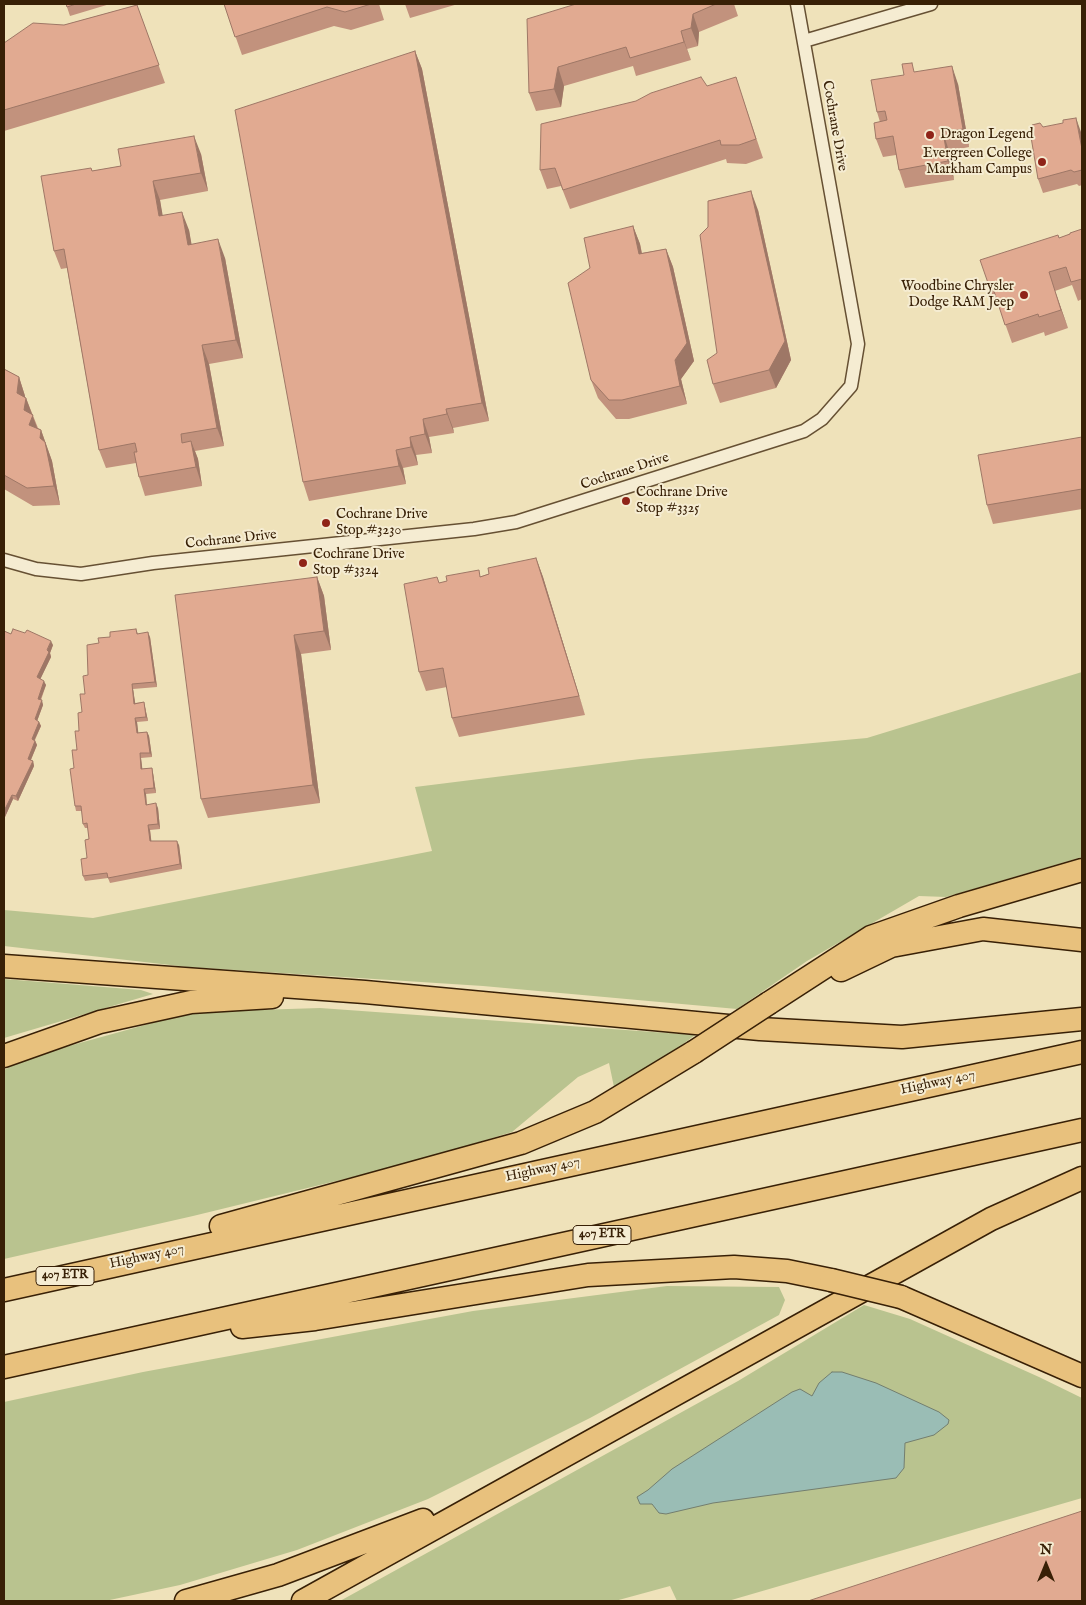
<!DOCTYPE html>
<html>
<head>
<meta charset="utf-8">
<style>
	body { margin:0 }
	#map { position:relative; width:1086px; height:1605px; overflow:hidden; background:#efe2ba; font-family:"IM FELL English",serif }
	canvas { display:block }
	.frame { position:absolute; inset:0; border:5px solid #382006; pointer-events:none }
	.north { position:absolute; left:1021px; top:1540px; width:50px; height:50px; -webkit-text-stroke:4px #f5ecd2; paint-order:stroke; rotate:0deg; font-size:14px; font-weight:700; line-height:20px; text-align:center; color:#382006 }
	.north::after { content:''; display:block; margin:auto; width:18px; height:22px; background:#382006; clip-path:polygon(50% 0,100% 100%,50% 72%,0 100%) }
</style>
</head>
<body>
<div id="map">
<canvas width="1086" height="1605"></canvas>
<div class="frame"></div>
<div class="north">N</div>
</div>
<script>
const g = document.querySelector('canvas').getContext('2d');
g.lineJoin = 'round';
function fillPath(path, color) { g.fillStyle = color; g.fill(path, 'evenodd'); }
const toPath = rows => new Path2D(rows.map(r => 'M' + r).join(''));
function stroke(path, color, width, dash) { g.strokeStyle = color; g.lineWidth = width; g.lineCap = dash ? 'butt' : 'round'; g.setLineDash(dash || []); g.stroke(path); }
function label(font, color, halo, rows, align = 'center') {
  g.font = font + ' "IM FELL English",serif'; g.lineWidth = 4; g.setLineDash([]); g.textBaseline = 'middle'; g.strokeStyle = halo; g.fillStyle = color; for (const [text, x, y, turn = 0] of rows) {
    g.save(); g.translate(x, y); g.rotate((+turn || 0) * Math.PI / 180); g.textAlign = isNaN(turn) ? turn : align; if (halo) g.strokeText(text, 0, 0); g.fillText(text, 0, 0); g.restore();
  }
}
const green = toPath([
	[1082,672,1082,857,946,897,919,896,807,961,737,1009,483,986,188,967,4,946,4,910,93,918,432,851,415,787,640,759,867,738],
	[4,979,141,990,153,994,4,1038],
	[320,1008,695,1035,661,1061,614,1087,609,1063,578,1077,512,1132,414,1162,193,1216,4,1259,4,1070,29,1057,192,1012],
	[667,1286,779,1287,785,1300,779,1315,590,1418,428,1499,297,1550,180,1585,105,1601,4,1601,4,1402,143,1372,473,1311],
	[864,1305,910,1319,1039,1377,1082,1398,1082,1498,728,1601,677,1601,670,1586,615,1601,340,1601,738,1381]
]);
const water = toPath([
	[832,1372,842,1372,876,1383,939,1412,949,1420,948,1424,934,1435,905,1443,904,1468,896,1478,713,1503,666,1514,659,1513,652,1504,640,1504,637,1497,648,1490,672,1469,792,1392,800,1389,812,1396,819,1383,832,1372]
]);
const street = toPath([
	[804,41,931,4],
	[4,560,36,569,81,574,153,563,474,529,516,522,804,431,822,419,851,386,858,344,797,4]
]);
const highway = toPath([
	[4,966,365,992,760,1029,902,1037,1082,1019],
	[841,970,891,946,983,929,1082,940],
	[769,1003,871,937,959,906,1082,870],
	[4,1056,100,1022,191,1002,272,997],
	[221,1226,521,1143,595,1112,694,1052],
	[4,1290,1082,1052],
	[901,1297,1082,1376],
	[242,1327,315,1319,588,1275,734,1267,787,1271,831,1280],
	[4,1367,1082,1130],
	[186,1601,278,1575,423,1520],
	[303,1601,991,1219,1082,1178]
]);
const highwayBridge = toPath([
	[694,1052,769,1003],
	[831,1280,901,1297]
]);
const wall = toPath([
	[66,4,110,4,70,16],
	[224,4,379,4,384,20,351,30,334,26,242,55],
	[405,4,458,4,410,18],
	[576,4,734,4,738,16,699,32,698,46,687,49,691,60,636,76,633,66,564,86,561,107,536,111,529,93],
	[137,5,165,83,4,131,4,43,64,25],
	[415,51,422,69,489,421,453,428,454,433,429,437,432,453,416,455,418,465,403,468,406,484,309,501,303,482],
	[916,72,958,84,969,147,949,151,954,180,905,188,899,170,896,155,883,157,876,139,880,122,877,112],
	[707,86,742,96,763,158,746,164,727,163,726,159,570,209,561,186,547,189,540,170],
	[1043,127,1081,132,1082,139,1082,185,1079,186,1077,184,1043,193,1038,179],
	[201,154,208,191,160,200,162,215,189,230,191,244,225,258,243,358,209,364,224,446,195,451,198,459,202,486,145,496,139,477,136,463,106,468,99,450,67,268,61,269,54,251,91,168,92,171,121,166],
	[758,210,791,360,776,388,720,403,713,384,717,353],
	[633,226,640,244,642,253,666,249,673,267,694,361,681,379,687,404,629,419,616,419,598,398,591,380,590,268],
	[1082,229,1082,299,1078,301,1072,285,1055,291,1068,328,1045,336,1044,332,1012,343,997,301,994,302,988,283,1059,238,1070,234],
	[4,369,19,377,25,396,25,398,26,398,38,428,41,430,52,461,60,505,33,506,4,489],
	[1082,437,1082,509,993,524,987,505],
	[536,558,543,577,585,715,459,737,452,718,447,687,426,691,419,672,439,583,482,576],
	[317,577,324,596,331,650,301,654,320,803,208,818,201,799],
	[136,629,138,634,150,637,157,687,133,689,135,703,144,702,145,707,148,721,137,722,138,733,147,732,149,736,152,757,141,758,142,769,152,768,153,773,156,793,146,794,147,805,158,808,160,829,150,830,151,841,179,845,182,869,110,883,108,878,85,881,83,876,87,858,89,839,88,828,85,828,83,824,82,811,76,811,75,806,74,768,88,675,110,637],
	[4,631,11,634,53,645,50,653,51,657,40,679,46,685,41,700,43,705,37,721,39,722,41,726,35,740,37,745,31,760,33,761,34,766,18,801,13,799,5,817,4,816]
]);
const shadedWall = toPath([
	[693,14,699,32,698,46,691,28],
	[681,31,687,49,691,60,684,42],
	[415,51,422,69,489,421,482,403],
	[952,66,958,84,969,147,963,129],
	[558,67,564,86,561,107,554,89],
	[1076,118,1081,132,1082,139,1082,149],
	[943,132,949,151,954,180,948,161],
	[194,136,201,154,208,191,201,173],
	[153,181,160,200,166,234,159,216],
	[751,191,758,210,791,360,776,388,769,370],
	[182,212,189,230,195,263,188,245],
	[633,226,640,244,645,272,639,254],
	[218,239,225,258,243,358,236,340],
	[666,249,673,267,694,361,681,379,687,404,680,386,675,360],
	[1049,272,1055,291,1068,328,1061,310],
	[202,345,209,364,224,446,217,428],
	[19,377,25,396,24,408,26,398,39,433,36,443,17,393],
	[446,409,453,428,454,433,447,414],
	[423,419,429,437,432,453,425,434],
	[41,430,52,461,60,505,54,486,40,438],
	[410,437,416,455,418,465,411,447],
	[191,441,198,459,202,486,196,467],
	[396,450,403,468,406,484,399,466],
	[536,558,543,577,585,715,579,696],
	[317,577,324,596,331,650,324,631],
	[148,632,150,637,157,687,155,682],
	[294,635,301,654,320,803,313,785],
	[51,641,53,645,50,653,51,657,39,682,37,677],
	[44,681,46,685,39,703,38,699],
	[132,684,133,689,136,708,134,704],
	[42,700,43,705,36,724,35,719],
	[144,702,145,707,148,721,146,717],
	[135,718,137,722,139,738,137,733],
	[39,722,41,726,33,743,32,739],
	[147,732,149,736,152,757,150,753],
	[35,741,37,745,29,764,28,759],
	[140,753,141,758,143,774,141,769],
	[33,761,34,766,18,801,16,796],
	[152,768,153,773,156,793,154,788],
	[144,789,146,794,147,810,146,805],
	[12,795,13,799,5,817,4,811],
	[156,803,158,808,160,829,158,824],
	[148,825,150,830,152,846,150,841],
	[177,841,179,845,182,869,180,864]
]);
const building = toPath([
	[66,4,76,4,67,7,66,4],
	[224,4,371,4,345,12,327,7,235,37,224,4],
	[576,4,716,4,693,14,691,28,681,31,684,42,630,58,626,47,558,67,554,89,529,93,527,19,576,4],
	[137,5,159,65,4,110,4,43,33,23,64,25,137,5],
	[415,51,482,403,446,409,447,414,423,419,425,434,410,437,411,447,396,450,399,466,303,482,235,110,415,51],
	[912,63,914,72,952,66,963,129,943,132,948,161,899,170,893,136,876,139,874,123,887,120,885,111,877,112,871,80,904,75,902,64,912,63],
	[701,77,707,86,736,77,756,139,739,145,721,145,720,140,563,190,555,168,540,170,541,124,636,101,651,93,701,77],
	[1076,118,1082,149,1082,170,1074,172,1071,170,1038,179,1030,131,1032,125,1040,123,1043,127,1063,123,1063,120,1076,118],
	[194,136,201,173,153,181,159,216,182,212,188,245,218,239,236,340,202,345,217,428,181,434,182,443,191,441,196,467,139,477,134,452,137,452,135,443,99,450,64,249,54,251,41,176,91,168,92,171,121,166,118,149,194,136],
	[751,191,785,341,769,370,713,384,707,360,717,353,700,235,708,227,708,201,751,191],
	[633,226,639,254,666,249,687,343,675,360,680,386,622,400,609,400,591,380,568,283,590,268,584,238,633,226],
	[1082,229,1082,279,1071,282,1066,267,1049,272,1061,310,1039,317,1038,314,1005,325,991,282,988,283,980,260,1058,235,1059,238,1070,234,1070,233,1082,229],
	[4,369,19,377,17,393,26,398,24,410,33,415,29,425,41,430,40,438,45,442,54,486,27,488,4,475,4,369],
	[1082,437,1082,489,987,505,978,455,1082,437],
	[536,558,579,696,452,718,443,668,419,672,404,584,437,577,439,583,447,581,446,576,479,570,480,577,489,574,488,568,536,558],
	[317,577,324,631,294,635,313,785,201,799,175,595,317,577],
	[13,629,25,633,27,630,51,641,47,650,49,652,37,677,44,681,38,699,42,700,35,719,39,722,32,739,35,741,28,759,33,761,16,796,12,795,4,811,4,631,11,634,13,629],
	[136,629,137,634,148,632,155,682,132,684,134,704,144,702,146,717,135,718,137,733,147,732,150,753,140,753,141,769,152,768,154,788,144,789,146,805,156,803,158,824,148,825,150,841,177,841,180,864,108,878,107,873,83,876,81,859,87,858,85,840,89,839,87,823,83,824,81,806,75,806,70,769,74,768,72,750,77,750,75,731,79,731,78,713,82,712,80,694,85,694,83,676,88,675,87,645,99,643,98,638,110,637,110,632,136,629],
	[1082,1511,1082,1601,808,1601,1082,1511]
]);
const markers = [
	[930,135,5,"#8f2418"],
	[1042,162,5,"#8f2418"],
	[1024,295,5,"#8f2418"],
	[626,501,5,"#8f2418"],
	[326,523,5,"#8f2418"],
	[303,563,5,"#8f2418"]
];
const shields = [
	[602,1235,58],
	[65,1276,58]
];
const shieldNames = [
	["407 ETR",602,1235],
	["407 ETR",65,1276]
];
const streetNames = [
	["Cochrane Drive",834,126,80],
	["Cochrane Drive",625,472,-18],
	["Cochrane Drive",231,540,-6],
	["Highway 407",938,1083,-12],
	["Highway 407",543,1170,-12],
	["Highway 407",147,1257,-12]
];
const poiNames = [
	["Dragon Legend",940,135],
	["Evergreen College",1032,154,"right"],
	["Markham Campus",1032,170,"right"],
	["Woodbine Chrysler",1014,287,"right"],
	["Dodge RAM Jeep",1014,303,"right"],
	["Cochrane Drive",636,493],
	["Stop #3325",636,509],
	["Cochrane Drive",336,515],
	["Stop #3230",336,531],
	["Cochrane Drive",313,555],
	["Stop #3324",313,571]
];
fillPath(green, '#b9c38f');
fillPath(water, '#9abdb5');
stroke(water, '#737e6f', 1);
stroke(street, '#665033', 15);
stroke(highway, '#382006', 25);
stroke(street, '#f5ecd2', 12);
stroke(highway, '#e8c17d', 22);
stroke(highwayBridge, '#382006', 25, []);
stroke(highwayBridge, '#e8c17d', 22);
fillPath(wall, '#c2927d');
fillPath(shadedWall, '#9e7766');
fillPath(building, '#e1aa91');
stroke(building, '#9e7766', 1);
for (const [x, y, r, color] of markers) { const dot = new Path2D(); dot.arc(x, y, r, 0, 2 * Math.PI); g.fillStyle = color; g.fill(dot); stroke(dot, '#f5ecd2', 2); }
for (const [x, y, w] of shields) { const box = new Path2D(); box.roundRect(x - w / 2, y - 9.5, w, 19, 4); g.fillStyle = '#f5ecd2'; g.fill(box); stroke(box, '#382006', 1); }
label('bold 12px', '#382006', null, shieldNames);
label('14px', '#382006', '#f5ecd2', streetNames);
label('14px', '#382006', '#f5ecd2', poiNames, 'left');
</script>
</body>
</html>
